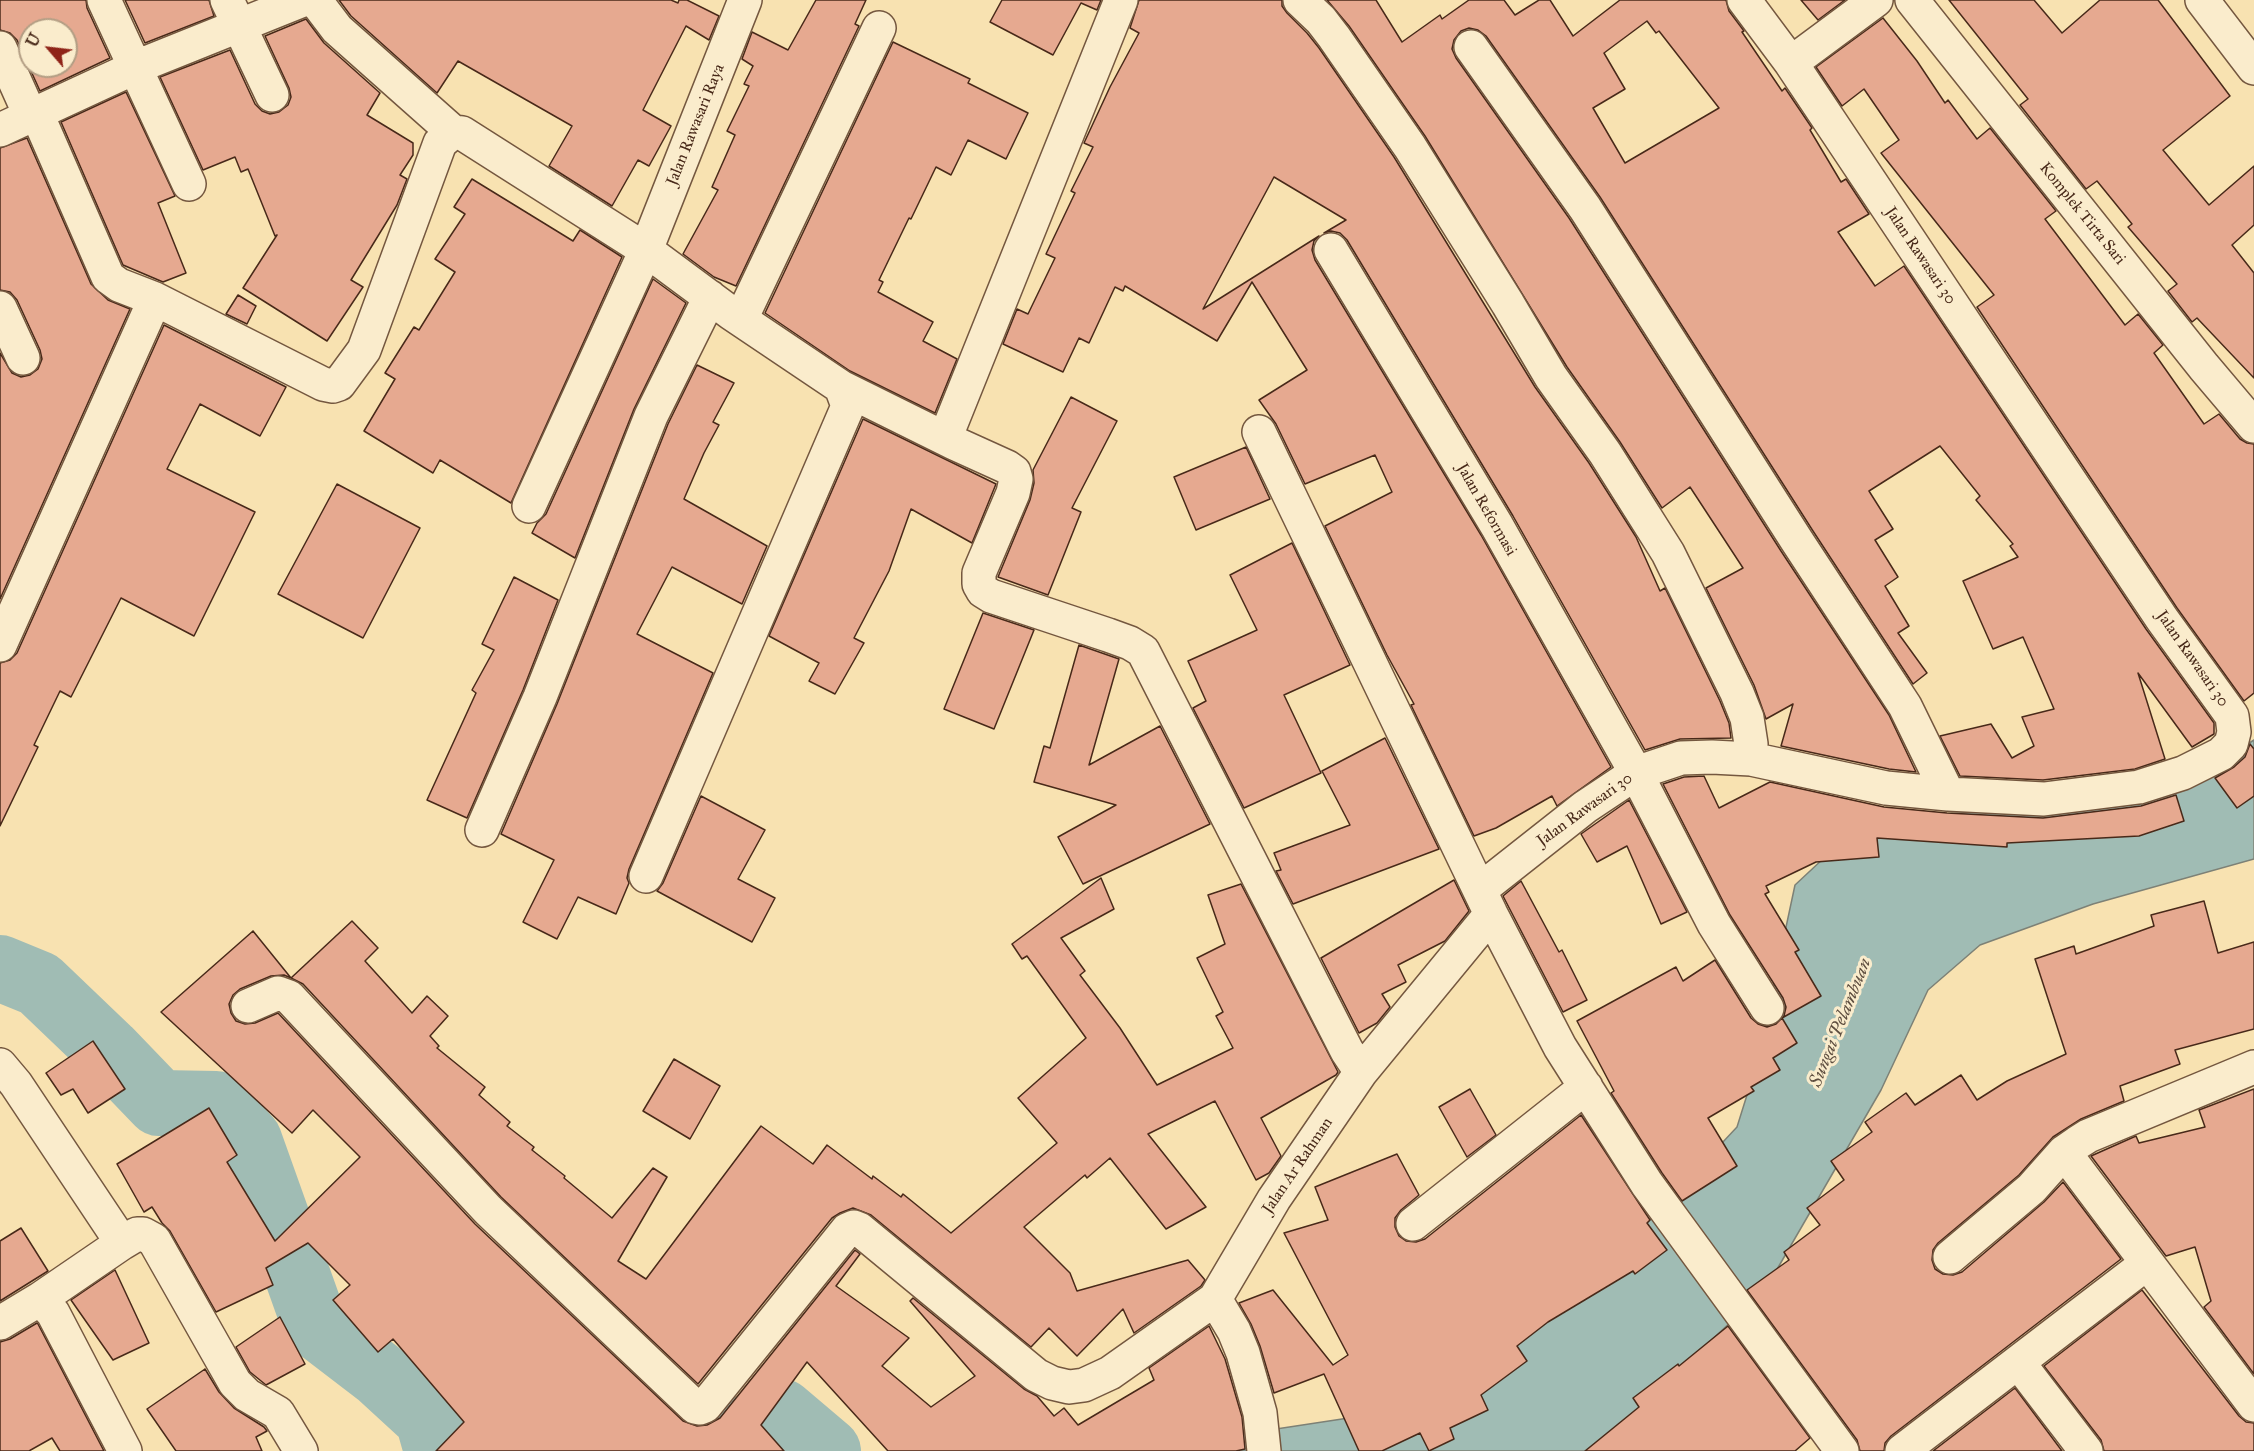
<!DOCTYPE html>
<html>
<head>
<meta charset="utf-8">
<style>
	body { margin:0 }
	#map { position:relative; width:2254px; height:1451px; overflow:hidden; background:#f8e2b1; font-family:"IM FELL Great Primer",serif }
	canvas { display:block }
	.north { position:absolute; left:18px; top:18px; width:60px; height:60px; box-sizing:border-box; background:#faeccc; border:2px solid #b39e84; border-radius:50%; rotate:298deg; font-size:16px; font-weight:700; line-height:24px; text-align:center; color:#482919 }
	.north::after { content:''; display:block; margin:auto; width:21px; height:27px; background:#8f2418; clip-path:polygon(50% 0,100% 100%,50% 72%,0 100%) }
</style>
</head>
<body>
<div id="map">
<canvas width="2254" height="1451"></canvas>
<div class="north">U</div>
</div>
<script>
const g = document.querySelector('canvas').getContext('2d');
g.lineJoin = 'round';
function fillPath(path, color) { g.fillStyle = color; g.fill(path, 'evenodd'); }
const toPath = rows => new Path2D(rows.map(r => 'M' + r).join(''));
function stroke(path, color, width, dash) { g.strokeStyle = color; g.lineWidth = width; g.lineCap = dash ? 'butt' : 'round'; g.setLineDash(dash || []); g.stroke(path); }
function label(font, color, halo, rows, align = 'center') {
  g.font = font + ' "IM FELL Great Primer",serif'; g.lineWidth = 6; g.setLineDash([]); g.textBaseline = 'middle'; g.strokeStyle = halo; g.fillStyle = color; for (const [text, x, y, turn = 0] of rows) {
    g.save(); g.translate(x, y); g.rotate((+turn || 0) * Math.PI / 180); g.textAlign = isNaN(turn) ? turn : align; if (halo) g.strokeText(text, 0, 0); g.fillText(text, 0, 0); g.restore();
  }
}
const water = toPath([
	[2254,740,2254,859,2093,904,1980,945,1928,990,1881,1090,1765,1290,1593,1451,1131,1451,1408,1409,1632,1239,1737,1127,1757,1063,1795,885,1869,816,1944,814,2115,803,2221,761,2254,740]
]);
const river = toPath([
	[0,968,39,984,108,1050,159,1103,216,1104,249,1140,315,1325,379,1374,428,1419,437,1451],
	[718,1451,728,1437,782,1412,828,1451]
]);
const building = toPath([
	[0,0,86,0,87,8,110,58,40,91,17,40,10,33,0,30,0,0],
	[30,30,66,30,66,66,30,66,30,30],
	[125,0,209,0,214,16,145,43,125,0],
	[339,0,671,0,678,3,679,0,687,0,719,16,709,40,686,26,643,110,671,126,649,166,638,160,612,206,549,166,572,126,458,61,437,93,351,16,339,0],
	[816,0,866,0,855,24,859,26,736,286,714,277,683,254,718,190,712,187,735,135,727,131,749,86,744,84,753,66,742,59,752,32,788,50,816,0],
	[1002,0,1101,0,1097,10,1081,3,1053,55,990,22,1002,0],
	[1139,0,1282,0,1282,6,1287,13,1307,33,1319,48,1394,157,1535,387,1589,463,1636,537,1660,591,1665,588,1720,701,1729,723,1731,738,1680,739,1645,750,1513,516,1347,240,1340,233,1331,231,1324,233,1346,220,1274,177,1203,309,1319,236,1314,241,1312,250,1315,260,1481,535,1611,767,1557,806,1552,796,1496,828,1474,836,1411,705,1414,704,1387,655,1325,526,1392,492,1375,455,1305,484,1276,424,1259,400,1307,370,1252,282,1217,341,1125,286,1123,291,1115,287,1089,343,1079,338,1063,372,1003,344,1017,309,1028,314,1055,258,1046,254,1075,193,1071,191,1093,147,1084,143,1110,87,1139,33,1130,28,1139,0],
	[1327,0,1376,0,1402,42,1440,15,1442,19,1469,0,1504,0,1515,15,1539,0,1550,0,1573,36,1620,0,1726,0,1729,11,1744,31,1742,32,1782,91,1785,88,1812,128,1810,130,1841,182,1846,179,1869,214,1838,232,1875,286,1904,266,2146,629,2214,723,2214,734,2192,747,2138,673,2165,759,2135,769,2043,780,1960,776,1940,736,1991,724,2012,758,2034,746,2022,717,2054,709,2023,637,1993,649,1963,581,2018,557,2010,546,2013,544,1976,500,1980,496,1940,446,1869,491,1893,529,1875,540,1898,577,1885,586,1909,626,1898,633,1927,673,1913,684,1813,531,1600,197,1486,36,1478,30,1469,28,1461,31,1454,40,1452,49,1456,58,1569,218,1781,551,1889,715,1916,772,1889,769,1781,746,1793,704,1766,719,1754,685,1706,588,1743,568,1690,487,1662,508,1620,442,1567,367,1425,136,1349,26,1327,0],
	[1647,21,1656,33,1659,31,1719,108,1625,163,1593,108,1625,89,1604,53,1647,21],
	[1801,0,1845,0,1818,20,1801,0],
	[1949,0,2034,0,2062,33,2100,0,2158,0,2230,96,2163,150,2209,205,2254,166,2254,225,2232,245,2254,273,2254,378,2197,318,2192,322,2168,291,2177,284,2128,227,2132,224,2097,181,2086,189,2020,105,2028,99,1949,0],
	[1883,18,1917,61,1945,103,1948,100,1977,139,1990,128,2056,211,2045,219,2125,325,2138,314,2163,345,2154,353,2204,424,2219,414,2240,439,2247,443,2254,444,2254,693,2244,701,2177,608,1977,307,1994,295,1881,153,1899,140,1864,89,1842,106,1816,67,1883,18],
	[306,19,324,43,380,93,367,115,413,143,413,155,400,175,407,179,397,205,351,280,363,287,327,341,243,288,277,235,275,236,248,169,241,172,235,157,203,170,160,77,230,50,255,104,262,111,270,114,279,112,288,105,291,97,289,88,265,36,306,19],
	[893,42,970,79,968,83,1028,113,1006,159,968,140,951,175,936,167,911,219,909,218,879,280,883,282,878,292,933,322,923,341,957,359,935,413,850,371,765,313,893,42],
	[126,92,175,196,158,203,186,273,163,282,123,265,61,122,126,92],
	[27,138,91,284,108,300,130,309,0,599,0,353,12,373,21,377,30,375,38,369,42,359,40,350,17,300,10,292,0,290,0,148,27,138],
	[472,179,573,241,580,230,622,257,511,503,440,460,433,473,364,431,395,379,385,373,414,327,419,330,455,272,435,259,465,214,454,207,472,179],
	[653,279,686,303,634,409,575,558,532,533,537,523,546,514,653,279],
	[238,295,256,306,247,324,226,314,238,295],
	[164,325,286,387,260,436,200,404,167,469,255,512,194,636,121,598,71,697,60,691,34,745,38,747,0,826,0,663,10,660,17,653,164,325],
	[697,365,734,383,713,422,719,425,704,453,684,499,767,546,742,604,672,567,637,634,713,673,629,869,627,878,629,883,616,914,578,897,557,939,523,922,554,860,501,834,557,704,668,424,697,365],
	[1071,397,1117,421,1072,508,1081,512,1048,595,998,577,1030,500,1034,483,1033,470,1071,397],
	[863,419,996,484,972,543,911,509,889,571,854,638,864,643,835,694,809,681,819,663,769,636,863,419],
	[1246,447,1270,499,1196,530,1174,477,1246,447],
	[337,484,420,528,363,638,278,594,337,484],
	[1292,543,1350,665,1284,695,1321,773,1244,808,1193,708,1206,701,1188,661,1257,630,1230,575,1292,543],
	[514,577,558,600,523,690,467,818,427,800,476,693,472,690,494,650,482,644,514,577],
	[983,613,1034,630,994,729,944,709,983,613],
	[1079,645,1119,659,1089,765,1160,726,1210,824,1083,884,1058,837,1116,805,1034,782,1044,746,1050,748,1079,645],
	[1385,738,1439,849,1293,904,1276,871,1281,870,1274,853,1350,825,1322,771,1385,738],
	[2250,744,2254,749,2254,796,2237,808,2215,778,2234,767,2245,757,2250,744],
	[1704,776,1719,808,1770,782,1884,807,1947,813,2043,818,2141,806,2176,795,2184,821,2139,836,2007,843,2007,847,1877,838,1879,857,1816,862,1766,886,1769,892,1765,894,1799,950,1795,952,1821,996,1782,1018,1797,1043,1773,1058,1780,1070,1751,1087,1754,1091,1708,1118,1737,1166,1682,1201,1662,1173,1611,1093,1614,1091,1577,1021,1676,967,1683,981,1715,960,1751,1018,1758,1024,1767,1027,1776,1024,1784,1016,1786,1007,1783,998,1730,915,1663,784,1684,777,1704,776],
	[701,796,765,830,738,879,775,898,752,942,657,891,663,883,701,796],
	[1629,800,1687,912,1661,924,1627,846,1597,862,1581,834,1629,800],
	[1101,878,1114,909,1061,938,1085,971,1080,975,1120,1028,1157,1085,1233,1048,1216,1016,1223,1012,1197,958,1225,944,1208,895,1241,884,1338,1072,1336,1075,1261,1118,1281,1156,1269,1173,1256,1180,1215,1101,1148,1134,1206,1207,1166,1229,1110,1158,1087,1178,1085,1175,1024,1227,1070,1273,1077,1291,1188,1260,1205,1280,1201,1286,1134,1333,1123,1309,1077,1356,1049,1328,1031,1347,871,1215,853,1208,840,1213,832,1218,698,1384,501,1197,303,984,291,978,352,921,378,948,365,961,412,1013,427,996,448,1016,430,1036,439,1046,437,1048,485,1087,479,1095,510,1122,507,1126,534,1147,532,1150,565,1176,564,1178,612,1218,653,1168,667,1177,618,1261,646,1279,761,1126,813,1164,827,1145,872,1179,873,1176,901,1197,903,1194,951,1233,1057,1143,1018,1098,1086,1038,1027,956,1022,959,1012,944,1101,878],
	[1454,880,1469,911,1445,941,1398,965,1406,982,1382,994,1390,1007,1377,1023,1359,1033,1321,958,1454,880],
	[1521,881,1559,952,1562,950,1587,1000,1563,1012,1503,896,1521,881],
	[2204,901,2218,953,2254,942,2254,1029,2175,1050,2180,1064,2120,1086,2124,1101,2081,1119,2053,1137,2019,1175,1938,1243,1933,1250,1932,1260,1935,1269,1943,1274,1953,1275,1962,1272,2044,1202,2063,1182,2121,1259,1891,1436,1885,1443,1884,1451,1860,1451,1857,1440,1747,1290,1789,1260,1784,1252,1820,1225,1807,1208,1844,1180,1831,1161,1872,1132,1865,1122,1906,1093,1915,1105,1961,1075,1977,1100,2007,1081,2066,1054,2035,959,2074,946,2076,954,2154,926,2151,915,2204,901],
	[253,931,291,978,284,975,271,976,240,989,233,995,229,1004,231,1013,236,1021,245,1024,255,1023,278,1013,475,1224,683,1421,697,1426,707,1425,720,1418,855,1250,860,1254,836,1286,909,1338,882,1366,931,1407,975,1376,910,1301,913,1298,1024,1389,1037,1396,1054,1416,1064,1408,1078,1425,1154,1380,1149,1368,1209,1326,1225,1359,1242,1417,1245,1449,1236,1451,888,1451,807,1362,761,1425,784,1451,436,1451,464,1422,393,1339,378,1352,333,1300,350,1285,308,1243,266,1268,273,1285,216,1312,170,1231,162,1223,152,1207,144,1212,117,1164,209,1108,237,1155,227,1162,275,1241,360,1157,313,1110,292,1133,161,1012,253,931],
	[93,1041,125,1089,88,1113,73,1089,61,1095,46,1073,93,1041],
	[674,1059,720,1086,690,1139,643,1111,674,1059],
	[1470,1089,1496,1135,1467,1157,1439,1107,1470,1089],
	[2254,1089,2254,1374,2204,1307,2211,1301,2195,1247,2166,1256,2091,1156,2136,1136,2139,1143,2205,1127,2199,1110,2254,1089],
	[1581,1115,1650,1220,1647,1223,1667,1250,1635,1274,1633,1271,1548,1322,1517,1346,1527,1361,1481,1395,1488,1410,1450,1428,1454,1439,1429,1451,1420,1433,1382,1451,1359,1451,1324,1374,1274,1393,1260,1346,1251,1324,1239,1303,1273,1290,1333,1365,1348,1355,1284,1233,1328,1220,1315,1187,1397,1154,1419,1195,1401,1210,1395,1218,1395,1227,1399,1236,1406,1241,1416,1242,1425,1239,1581,1115],
	[21,1228,48,1271,0,1301,0,1241,21,1228],
	[115,1270,149,1343,113,1360,71,1300,115,1270],
	[2142,1290,2239,1416,2246,1422,2254,1423,2254,1451,2104,1451,2101,1440,2044,1366,2142,1290],
	[280,1317,305,1364,266,1385,250,1372,236,1347,280,1317],
	[37,1323,38,1324,104,1451,60,1451,52,1438,29,1451,0,1451,0,1342,10,1339,37,1323],
	[1728,1326,1810,1438,1795,1451,1585,1451,1639,1407,1633,1398,1678,1364,1679,1366,1728,1326],
	[205,1369,219,1392,234,1408,264,1427,267,1431,256,1437,262,1451,176,1451,147,1409,205,1369],
	[2015,1388,2062,1451,1933,1451,2015,1388]
]);
const street = toPath([
	[104,0,189,184],
	[227,0,272,95],
	[315,0,337,29,453,132],
	[1121,0,948,431,950,439,954,443,1007,467,1014,472,1016,479,1013,493,979,573,979,584,983,591,991,596,1108,635,1130,643,1143,651,1347,1051,1361,1072],
	[1300,0,1321,20,1334,37,1410,147,1508,304,1551,377,1605,453,1668,553,1737,693,1747,718,1751,744,1751,759],
	[1912,0,2204,367,2254,426],
	[2202,0,2254,68],
	[1471,47,1585,208,1797,541,1905,706,1948,794],
	[0,48,31,117],
	[1791,63,1876,0],
	[37,114,108,277,119,285,155,299],
	[0,130,136,67,303,0],
	[1331,250,1497,526,1636,773,1714,924,1767,1008],
	[0,308,23,358],
	[741,319,879,28],
	[841,387,954,443],
	[1259,432,1491,914,1560,1047,1647,1184,1842,1451],
	[529,506,646,250,745,0],
	[0,645,155,299,323,384,333,386,339,384,364,350,440,143,453,132,462,133,646,250,731,313,841,387,848,406,646,876],
	[482,830,540,697,651,416,710,297],
	[1481,889,1585,807,1636,773,1681,758,1712,757,1751,759,1886,788,1948,794,2044,799,2139,787,2183,773,2221,754,2231,744,2234,732,2232,716,2162,619,1791,63,1744,0],
	[248,1006,278,993,289,997,488,1210,695,1407,700,1408,705,1406,847,1230,854,1227,859,1229,1036,1375,1052,1383,1069,1387,1084,1385,1110,1373,1215,1299,1274,1199,1361,1072,1491,914],
	[0,1065,16,1084,122,1243],
	[2064,1152,2254,1405],
	[1413,1224,1586,1087],
	[1950,1257,2032,1188,2064,1152,2077,1143,2088,1136,2254,1067],
	[40,1299,53,1313,125,1451],
	[1215,1299,1234,1331,1243,1353,1260,1413,1264,1451],
	[0,1323,40,1299,122,1243,137,1234,143,1234,154,1240,235,1383,247,1395,278,1413,301,1451],
	[2018,1362,2086,1451],
	[1902,1451,2146,1264]
]);
const streetNames = [
	["Jalan Rawasari Raya",696,125,-68],
	["Komplek Tirta Sari",2082,214,51],
	["Jalan Rawasari 30",1920,256,56],
	["Jalan Reformasi",1486,510,60],
	["Jalan Rawasari 30",2192,659,55],
	["Jalan Rawasari 30",1585,810,-36],
	["Jalan Ar Rahman",1298,1166,-56]
];
const waterNames = [
	["Sungai Pelambuan",1841,1023,-68]
];
fillPath(water, '#a0bcb4');
stroke(water, '#7d8176', 1.5);
stroke(river, '#a0bcb4', 66);
fillPath(building, '#e6a990');
stroke(building, '#482919', 1.5);
stroke(street, '#74573f', 36);
stroke(street, '#faeccc', 33);
label('16px', '#482919', '#faeccc', streetNames);
label('italic 18px', '#5e4e40', '#faeccc', waterNames);
</script>
</body>
</html>
